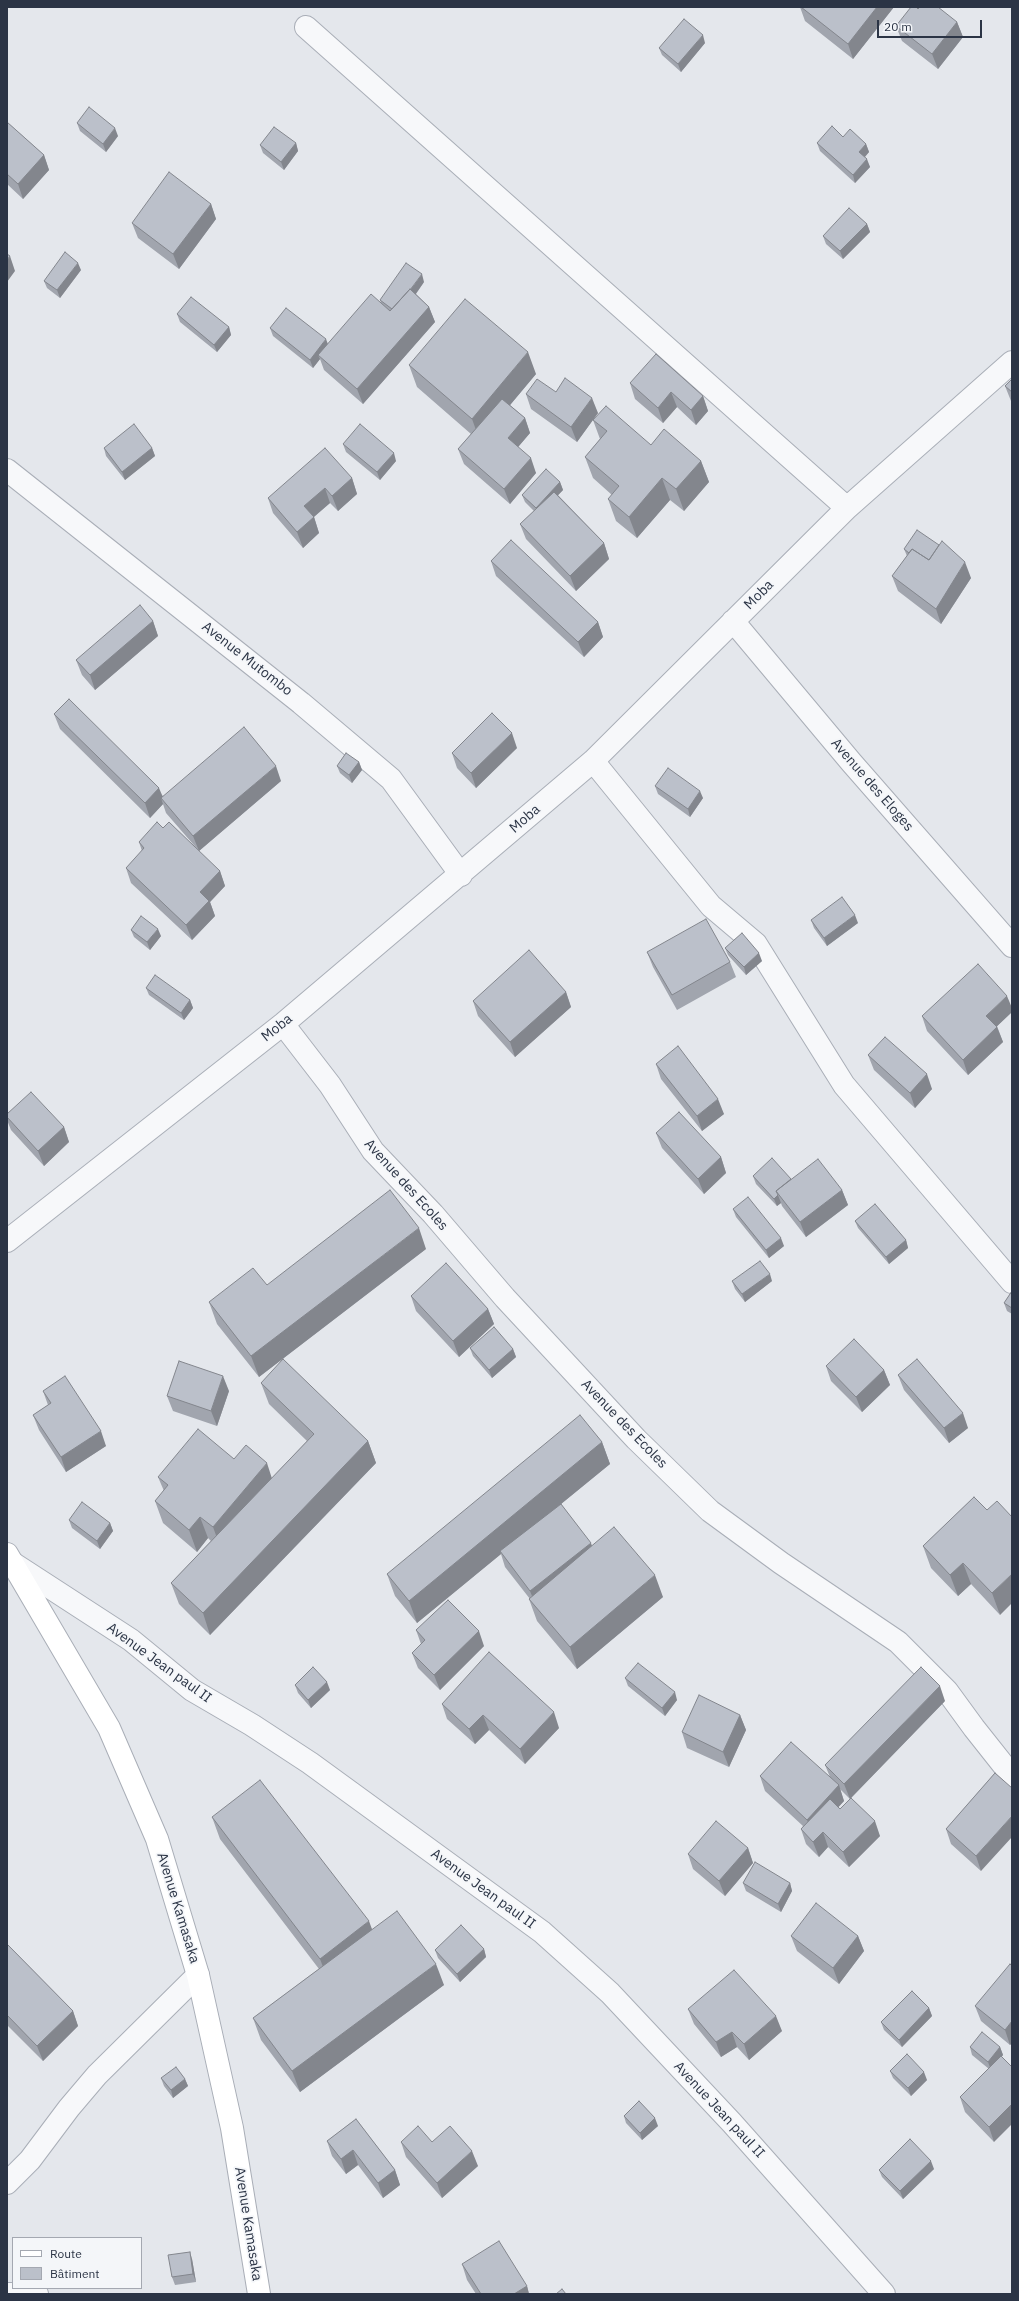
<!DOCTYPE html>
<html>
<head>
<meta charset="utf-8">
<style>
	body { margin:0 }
	#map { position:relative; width:1019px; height:2301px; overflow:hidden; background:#e4e7ec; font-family:"IBM Plex Sans",sans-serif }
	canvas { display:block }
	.frame { position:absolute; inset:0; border:8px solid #2b3445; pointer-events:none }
	.legend { position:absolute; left:12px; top:2237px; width:130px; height:52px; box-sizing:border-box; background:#f4f6f9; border:1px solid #a4a8b1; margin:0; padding:5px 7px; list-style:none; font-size:12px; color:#2b3445 }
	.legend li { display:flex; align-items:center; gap:8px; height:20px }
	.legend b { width:20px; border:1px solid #a4a8b1 }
	.scale { position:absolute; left:877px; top:20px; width:105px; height:18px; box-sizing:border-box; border:2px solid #2b3445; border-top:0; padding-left:5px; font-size:12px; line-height:14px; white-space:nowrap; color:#2b3445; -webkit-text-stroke:3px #f4f6f9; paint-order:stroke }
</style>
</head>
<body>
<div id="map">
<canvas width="1019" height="2301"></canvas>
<div class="frame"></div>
<ul class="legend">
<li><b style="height:5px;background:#fff"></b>Route</li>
<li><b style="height:11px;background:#bbc0ca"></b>Bâtiment</li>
</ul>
<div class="scale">20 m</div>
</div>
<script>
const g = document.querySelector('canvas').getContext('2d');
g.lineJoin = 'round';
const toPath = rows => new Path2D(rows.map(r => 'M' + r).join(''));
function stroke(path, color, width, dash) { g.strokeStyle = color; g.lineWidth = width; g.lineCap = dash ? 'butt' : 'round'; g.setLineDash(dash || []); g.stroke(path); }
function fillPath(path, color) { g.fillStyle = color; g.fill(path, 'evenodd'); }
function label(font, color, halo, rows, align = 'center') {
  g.font = font + ' "IBM Plex Sans",sans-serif'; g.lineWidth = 3.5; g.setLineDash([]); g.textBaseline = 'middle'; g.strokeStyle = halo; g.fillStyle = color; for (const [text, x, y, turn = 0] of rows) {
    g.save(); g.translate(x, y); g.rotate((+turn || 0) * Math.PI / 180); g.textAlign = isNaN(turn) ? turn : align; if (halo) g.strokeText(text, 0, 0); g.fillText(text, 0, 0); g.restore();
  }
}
const street = toPath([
	[306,27,847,508],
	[7,470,301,703,391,779,461,875],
	[733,621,851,762,1012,946],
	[593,761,711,906,756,944,844,1085,1012,1282],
	[283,1024,330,1085,373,1151,433,1214,505,1298,636,1439,710,1511,781,1563,898,1642,947,1691,974,1728,1012,1776],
	[7,1241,283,1024,593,761,847,508,1012,362],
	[14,1564,131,1640,192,1690,252,1725,310,1763,542,1932,610,1993,732,2123,884,2294],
	[7,2183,30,2160,69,2108,97,2075,198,1975],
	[7,2294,37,2294]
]);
const secondary = toPath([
	[7,1554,109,1728,157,1839,198,1975,232,2128,259,2294]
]);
const wall = toPath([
	[800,7,894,7,853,59,805,21],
	[918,9,957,22,963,37,938,69,902,41,896,26],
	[705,43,681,72,662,55,659,48],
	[7,122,44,155,49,170,23,199,7,184],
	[77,123,118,136,106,152,80,131],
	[843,137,866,144,869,152,865,157,870,167,855,183,820,151,817,143],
	[296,143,298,151,284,170,263,153,260,145],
	[211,204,216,219,179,269,138,238,132,223],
	[867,224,870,232,843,259,826,244,823,236],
	[81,270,60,298,47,288,44,281],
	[424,282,416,294,429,307,435,322,363,404,324,370,320,359,313,368,273,336,270,328,328,344,381,303,380,300],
	[177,314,229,327,231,335,217,352,180,322],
	[409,365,536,374,510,405,525,418,530,433,518,447,536,473,510,504,464,464,458,449,471,434,417,387],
	[1012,379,1012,402,1011,401,1005,386],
	[630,383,703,396,708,411,696,425,677,407,663,423,635,399],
	[556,392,598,413,577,442,531,409,526,394],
	[593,420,651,445,701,461,709,482,684,511,670,500,637,538,616,521,608,499,612,495,593,478,585,457,600,439],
	[343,444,396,461,380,480,346,452],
	[104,448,152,448,155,456,125,480,106,456],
	[352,478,357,494,338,511,330,503,314,517,319,533,303,548,273,513,268,498],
	[560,482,563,490,558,495,604,543,609,559,576,591,526,539,520,524,534,511,525,502,522,495],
	[904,549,971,578,941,624,898,591,892,576,907,556],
	[491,561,598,622,603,637,584,657,496,576],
	[153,621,158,636,95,690,82,675,76,660],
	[54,714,163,796,281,781,199,851,166,813,163,804,150,818,60,729],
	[517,748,476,788,457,768,452,753],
	[359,762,362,770,352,783,340,773,337,766],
	[655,786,703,798,690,817,658,794],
	[163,828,220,871,225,886,210,902,215,916,192,940,131,883,126,868,142,851,139,842],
	[811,920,858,923,827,946,814,928],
	[131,930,161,936,150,950,134,937],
	[725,948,762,961,746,975,728,955],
	[647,952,730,962,736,977,677,1010,653,967],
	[146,988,190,1000,193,1008,184,1020,149,995],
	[566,992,571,1007,515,1057,478,1016,473,1001],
	[1012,1012,997,1026,1003,1042,968,1075,927,1031,922,1016],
	[868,1055,932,1089,915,1108,874,1070],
	[656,1064,724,1114,702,1131,661,1079],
	[7,1114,64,1127,69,1142,44,1166,11,1130,7,1120],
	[656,1133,721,1157,726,1173,704,1194,662,1148],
	[753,1176,791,1179,842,1190,848,1205,806,1237,782,1206,781,1203,777,1206,756,1184],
	[733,1209,784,1246,769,1258,736,1217],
	[855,1221,906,1240,908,1248,889,1264,858,1228],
	[426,1249,259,1377,217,1324,209,1302,267,1285],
	[732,1281,772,1281,745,1302,735,1289],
	[1012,1291,1012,1314,1007,1311,1004,1303],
	[411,1296,488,1309,494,1324,459,1357,416,1311],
	[470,1348,513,1349,516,1357,492,1378,473,1356],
	[826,1366,884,1370,890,1385,862,1412,831,1381],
	[898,1375,968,1428,949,1443,904,1390],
	[261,1383,368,1441,376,1463,210,1635,179,1604,171,1583,211,1541,208,1538,197,1552,163,1523,155,1501,164,1491,158,1477,234,1459,272,1478,307,1441,269,1404],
	[43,1391,106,1446,66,1472,39,1430,33,1415,48,1405],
	[229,1391,217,1426,173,1411,167,1396],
	[602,1442,610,1464,561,1504,592,1546,663,1597,577,1669,537,1621,529,1599,530,1599,505,1567,501,1554,417,1623,395,1596,387,1574],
	[974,1497,1000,1615,971,1584,958,1596,931,1568,923,1546],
	[69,1520,110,1523,113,1531,100,1549,72,1528],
	[416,1630,484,1646,440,1690,418,1668,412,1653,421,1644],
	[625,1678,677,1700,665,1716,628,1686],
	[295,1685,330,1690,311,1708,298,1693],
	[945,1701,850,1799,840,1789,844,1801,838,1807,880,1836,849,1867,828,1847,819,1857,806,1844,801,1829,803,1826,765,1791,760,1776,830,1777,825,1765],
	[442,1704,559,1728,525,1764,489,1730,475,1744,447,1719],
	[740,1715,746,1730,729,1767,687,1748,682,1732],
	[995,1773,981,1871,951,1844,946,1829],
	[212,1817,372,1929,444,1985,300,2092,261,2040,253,2018,319,1969,220,1839],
	[748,1848,753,1863,725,1896,693,1869,688,1854],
	[743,1883,790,1883,792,1891,781,1912,746,1891],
	[791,1936,858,1936,864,1951,839,1984,797,1951],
	[7,1944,73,2011,78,2026,43,2061,7,2025],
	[484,1949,486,1957,460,1982,438,1958,435,1950],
	[1012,1966,1012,2043,1010,2045,981,2021,975,2006],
	[929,2008,932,2016,902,2047,884,2030,881,2022],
	[688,2009,782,2031,749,2060,737,2047,721,2057,694,2024],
	[970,2047,1000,2047,1003,2055,1002,2056,994,2142,965,2112,960,2097,989,2069,972,2055],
	[890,2071,927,2080,911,2096,893,2078],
	[161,2078,185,2079,188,2086,173,2098,164,2086],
	[624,2116,658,2126,642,2140,626,2123],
	[356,2119,395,2170,400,2185,383,2198,358,2165,346,2174,332,2156,327,2141],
	[401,2142,432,2142,478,2166,442,2198,406,2157],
	[934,2169,903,2199,882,2177,879,2170],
	[192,2259,196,2282,175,2285,172,2277],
	[462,2264,527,2286,529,2294,476,2294,467,2280]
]);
const shadedWall = toPath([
	[877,7,894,7,853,59,848,44],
	[957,22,963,37,938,69,932,54],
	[703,35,705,43,681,72,678,64],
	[115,128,118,136,106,152,103,144],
	[296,143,298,151,284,170,281,162],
	[866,144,869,152,862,160,859,152],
	[44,155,49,170,23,199,18,184],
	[867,159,870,167,855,183,853,175],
	[211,204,216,219,179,269,173,254],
	[867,224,870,232,843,259,840,251],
	[10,256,15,271,7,282,7,260],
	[78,263,81,270,60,298,57,290],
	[422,274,424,282,398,319,395,311],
	[429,307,435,322,363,404,357,389],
	[229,327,231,335,217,352,214,345],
	[326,339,329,347,318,355,320,359,313,368,310,360],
	[528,352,536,374,480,441,472,419],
	[671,392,677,407,663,423,658,408],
	[703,396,708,411,696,425,691,410],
	[592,398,598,413,577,442,571,427],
	[525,418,530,433,513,453,508,438],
	[152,448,155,456,125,480,122,472],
	[394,453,396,461,380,480,377,472],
	[531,458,536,473,510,504,504,489],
	[701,461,709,482,684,511,676,489],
	[352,478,357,494,338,511,332,496],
	[662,478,670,500,637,538,629,517],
	[560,482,563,490,539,515,536,508],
	[325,488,330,503,309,521,304,506],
	[314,517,319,533,303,548,297,532],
	[604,543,609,559,576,591,570,576],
	[965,562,971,578,941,624,936,609],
	[153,621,158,636,95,690,90,675],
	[598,622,603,637,584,657,578,642],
	[512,733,517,748,476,788,471,773],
	[359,762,362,770,352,783,349,775],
	[276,766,281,781,199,851,193,836],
	[159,788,165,802,161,798,163,804,150,818,145,803],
	[700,791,703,798,690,817,688,809],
	[220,871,225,886,210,902,215,916,192,940,186,925,200,892],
	[855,915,858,923,827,946,824,938],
	[158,929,161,936,150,950,147,942],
	[759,953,762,961,746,975,744,967],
	[566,992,571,1007,515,1057,510,1042],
	[1007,996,1012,1008,1012,1012,992,1031,986,1016],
	[190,1000,193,1008,184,1020,181,1013],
	[997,1027,1003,1042,968,1075,963,1060],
	[927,1074,932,1089,915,1108,910,1093],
	[718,1099,724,1114,702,1131,697,1116],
	[64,1127,69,1142,44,1166,38,1151],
	[721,1157,726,1173,704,1194,698,1179],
	[842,1190,848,1205,806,1237,800,1222],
	[778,1195,781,1203,777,1206,774,1199],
	[419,1228,426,1249,259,1377,251,1356],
	[781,1238,784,1246,769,1258,766,1250],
	[906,1240,908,1248,889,1264,886,1257],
	[770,1274,772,1281,745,1302,742,1294],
	[488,1309,494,1324,459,1357,453,1341],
	[513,1349,516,1357,492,1378,489,1370],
	[884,1370,890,1385,862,1412,856,1397],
	[223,1376,229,1391,217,1426,211,1411],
	[963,1413,968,1428,949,1443,944,1428],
	[101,1431,106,1446,66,1472,61,1457],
	[368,1441,376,1463,210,1635,203,1613],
	[602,1442,610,1464,501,1553,500,1551,501,1554,417,1623,409,1601],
	[267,1463,274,1485,221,1549,213,1527],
	[200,1517,208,1538,197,1552,189,1530],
	[110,1523,113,1531,100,1549,97,1541],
	[591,1543,596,1558,536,1606,530,1591],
	[963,1563,971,1584,958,1596,950,1575],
	[1012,1574,1012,1603,1000,1615,992,1593],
	[655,1575,663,1597,577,1669,570,1647],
	[479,1631,484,1646,440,1690,434,1675],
	[327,1682,330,1690,311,1708,308,1700],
	[940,1686,945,1701,850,1799,844,1784],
	[675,1692,677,1700,665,1716,662,1708],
	[554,1712,559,1728,525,1764,520,1749],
	[483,1715,489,1730,475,1744,469,1729],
	[740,1715,746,1730,729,1767,723,1752],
	[839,1785,844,1801,813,1835,807,1820],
	[1012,1816,1012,1837,981,1871,976,1856],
	[875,1821,880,1836,849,1867,843,1852],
	[823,1832,828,1847,819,1857,813,1842],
	[748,1848,753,1863,725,1896,719,1881],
	[790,1883,792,1891,781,1912,778,1904],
	[369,1921,377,1943,328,1980,320,1959],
	[858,1936,864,1951,839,1984,833,1968],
	[484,1949,486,1957,460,1982,457,1974],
	[436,1964,444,1985,300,2092,292,2071],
	[929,2008,932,2016,902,2047,899,2040],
	[73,2011,78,2026,43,2061,37,2046],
	[776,2016,782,2031,749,2060,744,2044],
	[1012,2021,1012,2043,1010,2045,1005,2030],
	[732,2032,737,2047,721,2057,716,2042],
	[1000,2047,1003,2055,991,2070,988,2062],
	[924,2072,927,2080,911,2096,908,2088],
	[185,2079,188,2086,173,2098,171,2090],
	[1012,2104,1012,2124,994,2142,989,2127],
	[655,2118,658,2126,642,2140,640,2133],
	[353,2150,358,2165,346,2174,341,2159],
	[472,2151,478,2166,442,2198,437,2183],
	[931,2161,934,2169,903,2199,900,2191],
	[395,2170,400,2185,383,2198,378,2183],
	[190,2252,192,2259,196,2282,193,2274],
	[527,2286,529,2294,514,2294]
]);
const building = toPath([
	[801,7,877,7,848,44,801,7],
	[911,7,916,7,918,9,920,7,938,7,957,22,932,54,896,26,911,7],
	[684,19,703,35,678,64,659,48,684,19],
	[89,107,115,128,103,144,77,123,89,107],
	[7,122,44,155,18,184,7,174,7,122],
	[832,126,843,137,850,129,866,144,859,152,867,159,853,175,817,143,832,126],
	[274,127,296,143,281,162,260,145,274,127],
	[169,172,211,204,173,254,132,223,169,172],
	[849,208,867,224,840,251,823,236,849,208],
	[65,252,78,263,57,290,44,281,65,252],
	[7,254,10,256,7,260,7,254],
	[406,263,422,274,410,290,410,289,392,309,380,300,406,263],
	[410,289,429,307,357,389,318,355,371,294,390,311,410,289],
	[191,297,229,327,214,345,177,314,191,297],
	[465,299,528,352,472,419,409,365,465,299],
	[286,308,326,339,310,360,270,328,286,308],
	[656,354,703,396,691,410,671,392,658,408,630,383,656,354],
	[565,378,592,398,571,427,526,394,537,379,556,392,565,378],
	[1012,379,1012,392,1005,386,1012,379],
	[502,399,525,418,508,438,531,458,504,489,458,449,502,399],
	[606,406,651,445,664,429,701,461,676,489,662,478,629,517,608,499,619,486,585,457,607,431,593,420,606,406],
	[134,424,152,448,122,472,104,448,134,424],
	[360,424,394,453,377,472,343,444,360,424],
	[325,448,352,478,332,496,325,488,304,506,314,517,297,532,268,498,325,448],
	[546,469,560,482,536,508,522,495,546,469],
	[554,492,604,543,570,576,520,524,554,492],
	[917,530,939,545,929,560,912,549,909,553,904,549,917,530],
	[511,540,598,622,578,642,491,561,511,540],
	[942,541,965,562,936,609,892,576,912,549,929,560,942,541],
	[140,605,153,621,90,675,76,660,140,605],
	[69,699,159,788,145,803,54,714,69,699],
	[492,713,512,733,471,773,452,753,492,713],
	[244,727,276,766,193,836,161,798,244,727],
	[346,753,359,762,349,775,337,766,346,753],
	[668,768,700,791,688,809,655,786,668,768],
	[157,822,163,828,169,822,220,871,200,892,209,901,186,925,126,868,144,848,139,842,157,822],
	[842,897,855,915,824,938,811,920,842,897],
	[141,916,158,929,147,942,131,930,141,916],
	[706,919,730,962,672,995,647,952,706,919],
	[742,933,759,953,744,967,725,948,742,933],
	[529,950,566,992,510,1042,473,1001,529,950],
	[978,964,1007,996,986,1016,997,1027,963,1060,922,1016,978,964],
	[155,975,190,1000,181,1013,146,988,155,975],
	[885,1037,927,1074,910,1093,868,1055,885,1037],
	[678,1046,718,1099,697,1116,656,1064,678,1046],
	[31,1092,64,1127,38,1151,7,1117,7,1114,31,1092],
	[679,1112,721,1157,698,1179,656,1133,679,1112],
	[772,1158,791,1179,776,1191,778,1195,774,1199,753,1176,772,1158],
	[818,1159,842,1190,800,1222,776,1191,818,1159],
	[390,1190,419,1228,251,1356,209,1302,253,1268,267,1285,390,1190],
	[748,1197,781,1238,766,1250,733,1209,748,1197],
	[875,1204,906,1240,886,1257,855,1221,875,1204],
	[760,1261,770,1274,742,1294,732,1281,760,1261],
	[446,1263,488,1309,453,1341,411,1296,446,1263],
	[1012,1291,1012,1308,1004,1303,1012,1291],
	[494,1327,513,1349,489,1370,470,1348,494,1327],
	[854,1339,884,1370,856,1397,826,1366,854,1339],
	[283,1359,368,1441,203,1613,171,1583,314,1434,261,1383,283,1359],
	[917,1359,963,1413,944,1428,898,1375,917,1359],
	[179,1361,223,1376,211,1411,167,1396,179,1361],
	[65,1376,101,1431,61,1457,33,1415,51,1403,43,1391,65,1376],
	[580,1415,602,1442,409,1601,387,1574,580,1415],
	[198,1429,234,1459,246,1445,267,1463,213,1527,200,1517,189,1530,155,1501,168,1485,158,1477,198,1429],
	[974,1497,987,1510,997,1501,1012,1517,1012,1574,992,1593,963,1563,950,1575,923,1546,974,1497],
	[82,1502,110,1523,97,1541,69,1520,82,1502],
	[561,1504,591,1543,530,1591,500,1551,561,1504],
	[614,1527,655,1575,570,1647,529,1599,614,1527],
	[448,1600,479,1631,434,1675,412,1653,425,1640,416,1630,448,1600],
	[489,1652,554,1712,520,1749,483,1715,469,1729,442,1704,489,1652],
	[638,1663,675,1692,662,1708,625,1678,638,1663],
	[313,1667,327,1682,308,1700,295,1685,313,1667],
	[921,1667,940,1686,844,1784,825,1765,921,1667],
	[699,1695,740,1715,723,1752,682,1732,699,1695],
	[791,1742,839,1785,807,1820,760,1776,791,1742],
	[995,1773,1012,1788,1012,1816,976,1856,946,1829,995,1773],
	[260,1780,369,1921,320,1959,212,1817,260,1780],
	[851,1798,875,1821,843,1852,823,1832,813,1842,801,1829,830,1799,840,1809,851,1798],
	[716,1821,748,1848,719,1881,688,1854,716,1821],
	[755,1862,790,1883,778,1904,743,1883,755,1862],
	[816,1903,858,1936,833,1968,791,1936,816,1903],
	[397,1911,436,1964,292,2071,253,2018,397,1911],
	[461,1925,484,1949,457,1974,435,1950,461,1925],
	[7,1944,73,2011,37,2046,7,2015,7,1944],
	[1010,1964,1012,1966,1012,2021,1005,2030,975,2006,1010,1964],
	[734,1970,776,2016,744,2044,732,2032,716,2042,688,2009,734,1970],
	[912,1991,929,2008,899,2040,881,2022,912,1991],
	[982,2032,1000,2047,988,2062,970,2047,982,2032],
	[907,2054,924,2072,908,2088,890,2071,907,2054],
	[1001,2056,1012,2067,1012,2104,989,2127,960,2097,1001,2056],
	[176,2067,185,2079,171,2090,161,2078,176,2067],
	[639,2101,655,2118,640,2133,624,2116,639,2101],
	[356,2119,395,2170,378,2183,353,2150,341,2159,327,2141,356,2119],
	[418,2126,432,2142,450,2126,472,2151,437,2183,401,2142,418,2126],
	[910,2139,931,2161,900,2191,879,2170,910,2139],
	[499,2241,527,2286,514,2294,481,2294,462,2264,499,2241],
	[190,2252,193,2274,172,2277,168,2255,190,2252],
	[562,2289,566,2294,556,2294,562,2289]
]);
const streetNames = [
	["Moba",759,595,-45],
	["Avenue Mutombo",247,659,38],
	["Avenue des Eloges",872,785,49],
	["Moba",525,819,-41],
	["Moba",277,1028,-39],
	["Avenue des Ecoles",406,1185,48],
	["Avenue des Ecoles",624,1424,46],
	["Avenue Jean paul II",159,1663,36],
	["Avenue Jean paul II",483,1889,36],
	["Avenue Kamasaka",178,1908,73],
	["Avenue Jean paul II",719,2110,47],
	["Avenue Kamasaka",248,2224,81]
];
stroke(street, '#a9aeb7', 24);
stroke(secondary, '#a9aeb7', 24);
stroke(street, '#f7f8fa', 22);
stroke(secondary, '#fff', 22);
fillPath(wall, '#a1a5ae');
fillPath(shadedWall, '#83868d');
fillPath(building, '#bbc0ca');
stroke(building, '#83868d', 1);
label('14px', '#2b3445', '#f4f6f9', streetNames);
</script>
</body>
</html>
